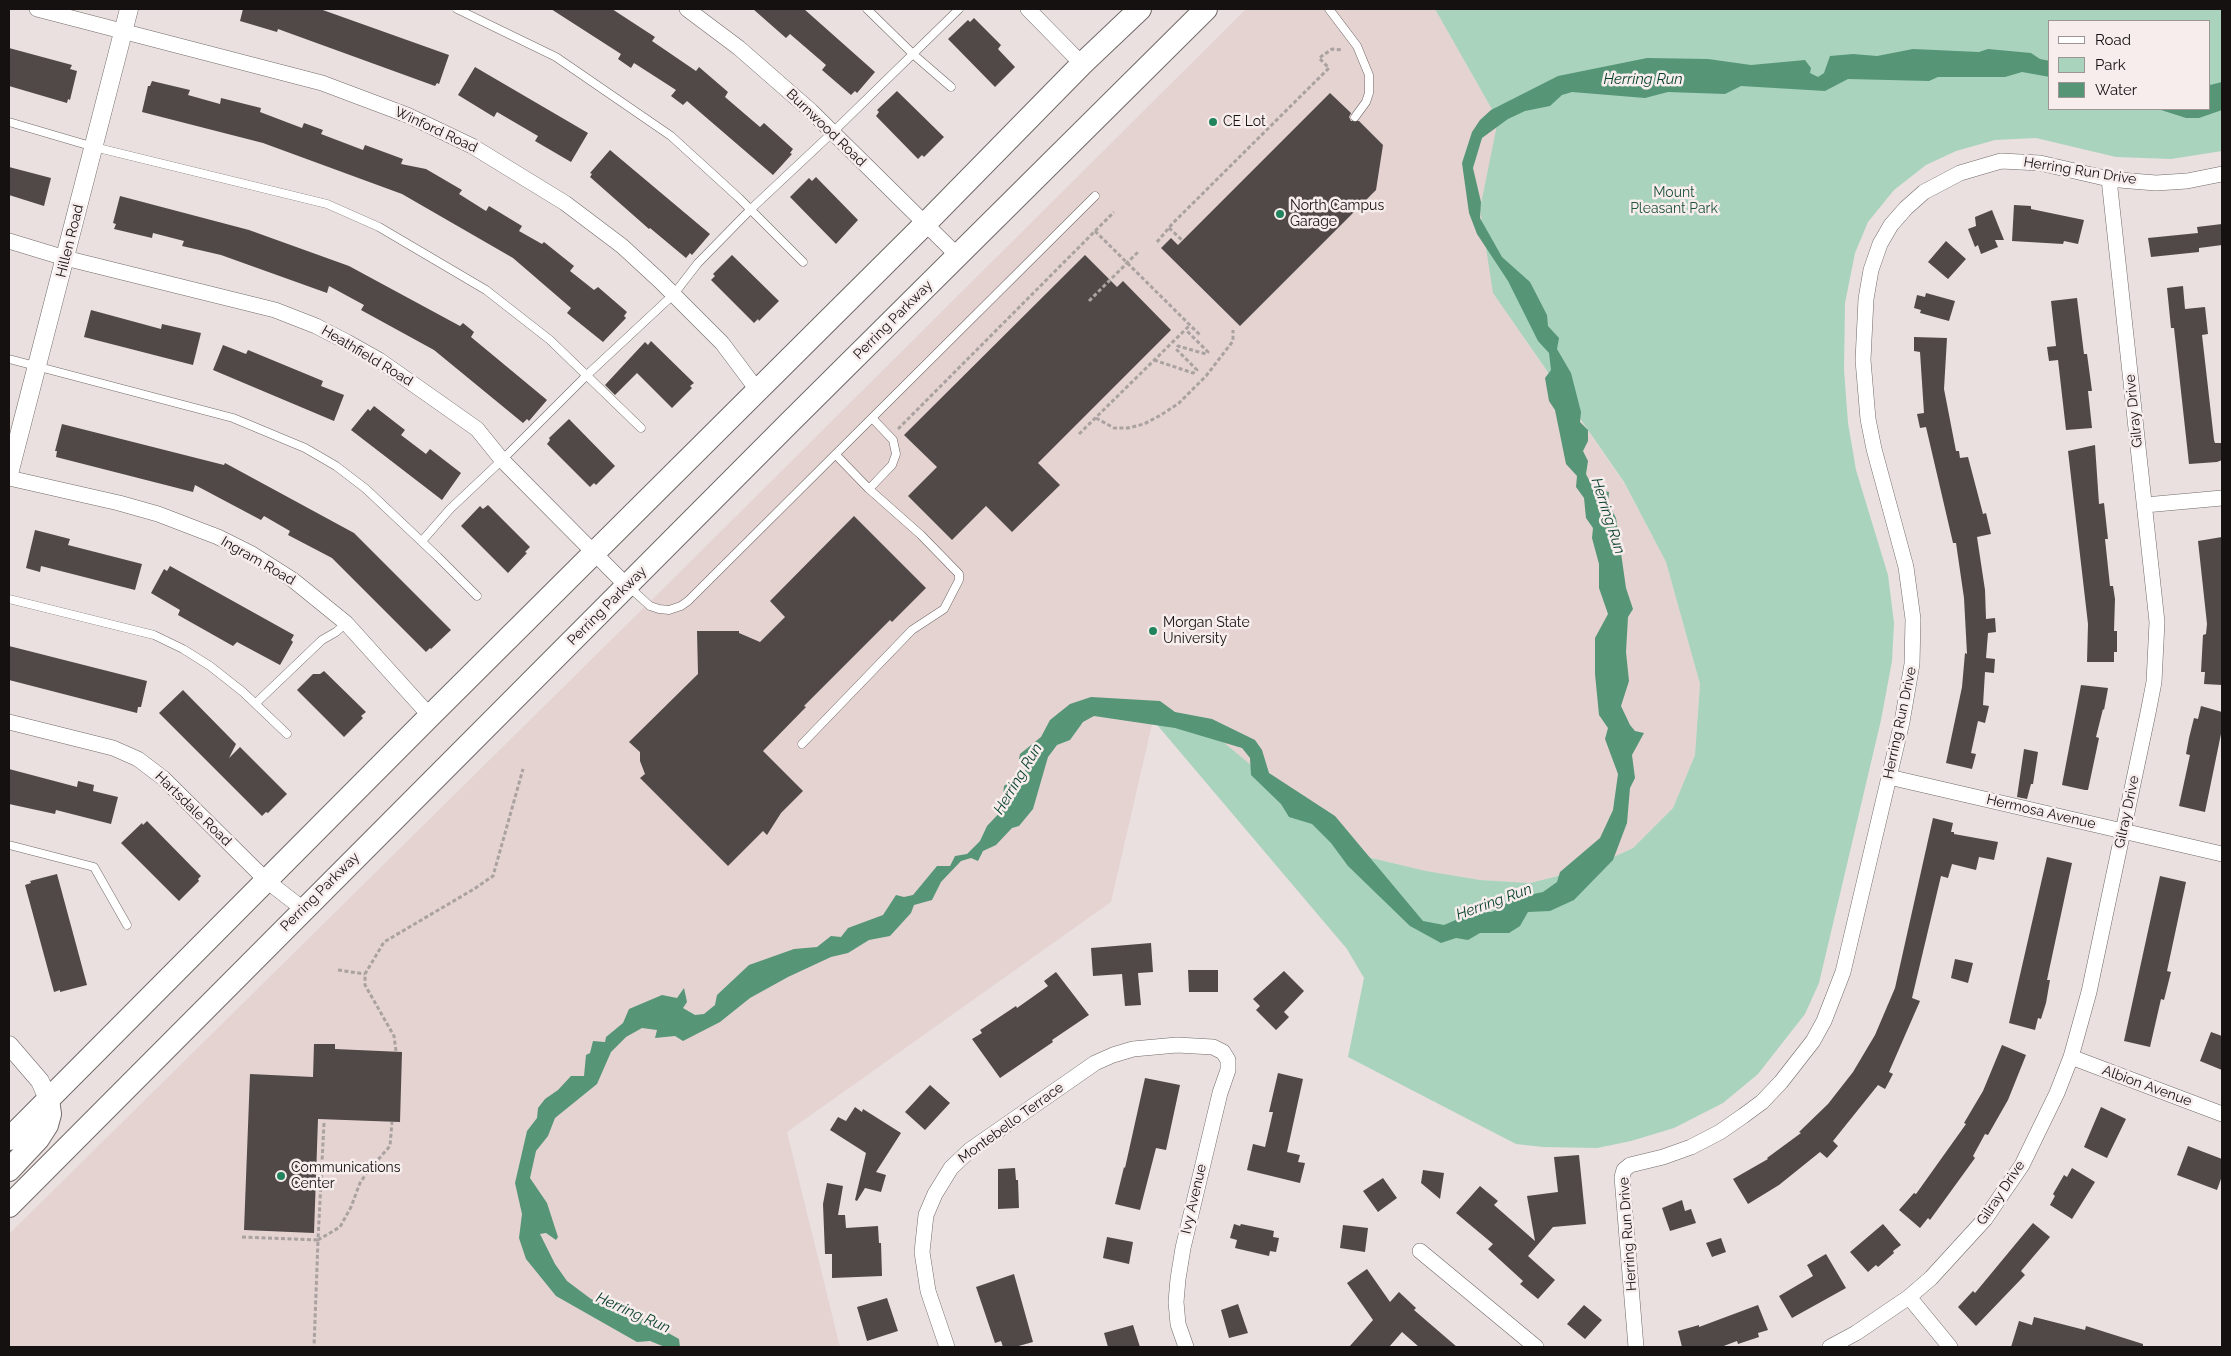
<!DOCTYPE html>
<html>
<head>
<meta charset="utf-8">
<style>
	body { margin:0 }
	#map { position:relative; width:2231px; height:1356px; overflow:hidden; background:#e9e0df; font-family:Raleway,sans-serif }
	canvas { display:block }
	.frame { position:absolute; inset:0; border:10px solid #141110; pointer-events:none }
	.legend { position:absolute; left:2048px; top:20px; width:162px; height:90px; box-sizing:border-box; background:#f6edec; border:1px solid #9c9594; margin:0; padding:6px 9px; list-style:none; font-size:15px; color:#141110 }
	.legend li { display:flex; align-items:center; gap:10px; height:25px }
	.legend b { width:25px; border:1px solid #9c9594 }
</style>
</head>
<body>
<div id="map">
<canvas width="2231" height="1356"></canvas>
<div class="frame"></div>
<ul class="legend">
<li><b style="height:6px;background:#fff"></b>Road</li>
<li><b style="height:14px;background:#a9d3bd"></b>Park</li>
<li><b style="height:14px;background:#569677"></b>Water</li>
</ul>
</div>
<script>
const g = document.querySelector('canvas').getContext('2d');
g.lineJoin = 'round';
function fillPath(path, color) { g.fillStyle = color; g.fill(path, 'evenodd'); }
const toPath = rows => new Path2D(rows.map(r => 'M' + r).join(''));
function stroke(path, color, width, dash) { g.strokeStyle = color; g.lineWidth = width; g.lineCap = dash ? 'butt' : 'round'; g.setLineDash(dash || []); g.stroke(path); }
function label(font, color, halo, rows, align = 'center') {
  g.font = font + ' Raleway,sans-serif'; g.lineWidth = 5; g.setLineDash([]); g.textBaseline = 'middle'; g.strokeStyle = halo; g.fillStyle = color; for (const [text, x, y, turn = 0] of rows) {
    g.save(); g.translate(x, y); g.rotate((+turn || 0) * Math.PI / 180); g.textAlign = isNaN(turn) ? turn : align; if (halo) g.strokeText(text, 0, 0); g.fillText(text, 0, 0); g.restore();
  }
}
const built = toPath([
	[1246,9,1435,9,1498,120,1493,293,1624,483,1666,562,1700,684,1695,755,1673,808,1633,848,1590,868,1530,883,1480,880,1426,871,1359,855,1153,720,1111,902,787,1132,840,1347,9,1347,9,1234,675,577]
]);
const green = toPath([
	[1435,9,2222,9,2222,151,2171,159,2116,157,2036,138,1995,140,1956,151,1926,165,1894,190,1868,222,1855,253,1845,303,1844,370,1848,423,1856,470,1888,575,1894,623,1892,661,1881,720,1819,983,1805,1014,1758,1074,1723,1103,1674,1128,1631,1141,1597,1148,1543,1147,1516,1144,1348,1057,1364,978,1347,949,1153,720,1204,726,1359,855,1426,871,1480,880,1530,883,1590,868,1633,848,1673,808,1695,755,1700,684,1666,562,1624,482,1493,293,1480,209,1498,120],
	[2050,21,2210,21,2210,109,2050,109]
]);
const water = toPath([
	[1913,49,1979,52,1988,49,2031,53,2040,59,2050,61,2050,77,2022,72,2005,77,1938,77,1929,81,1848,79,1825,91,1741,86,1725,94,1668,92,1645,98,1572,92,1562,95,1550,106,1525,111,1508,119,1482,138,1473,168,1481,202,1480,218,1502,257,1530,282,1547,315,1548,326,1559,338,1557,349,1571,373,1581,412,1580,422,1588,430,1588,441,1583,451,1588,461,1586,474,1593,488,1609,492,1608,503,1616,518,1626,588,1633,609,1628,617,1626,652,1629,681,1621,706,1630,725,1635,731,1644,733,1632,755,1635,778,1630,788,1627,823,1613,860,1574,900,1550,911,1528,912,1520,926,1509,933,1480,933,1468,940,1456,938,1441,943,1410,926,1348,866,1331,843,1312,824,1289,817,1281,804,1251,775,1250,758,1242,748,1175,728,1094,716,1083,722,1070,740,1057,745,1048,757,1033,809,1019,826,1012,828,996,845,983,851,978,861,971,858,961,861,941,882,932,900,914,905,911,913,890,936,869,940,848,953,831,957,788,977,750,998,720,1022,683,1041,675,1036,655,1038,657,1030,642,1028,626,1037,611,1052,597,1084,555,1118,548,1136,536,1151,530,1178,547,1203,558,1237,556,1240,546,1233,540,1234,555,1264,567,1281,591,1299,614,1309,619,1307,624,1313,636,1315,679,1339,680,1347,665,1347,650,1341,637,1342,556,1296,526,1259,519,1238,522,1214,515,1183,527,1131,537,1118,538,1108,545,1099,558,1090,571,1076,584,1076,586,1055,590,1053,593,1041,605,1042,606,1037,623,1023,629,1009,662,995,677,998,684,988,687,1002,683,1008,695,1015,704,1014,715,1005,717,995,749,965,794,949,817,947,831,936,841,937,848,928,883,915,896,895,904,897,913,895,937,866,950,866,955,856,967,854,980,841,987,826,1006,806,1003,797,1004,786,1028,768,1025,760,1019,759,1020,754,1041,737,1050,720,1070,704,1091,697,1160,701,1175,712,1212,719,1255,740,1262,750,1269,773,1335,816,1423,921,1444,925,1474,912,1492,912,1515,898,1543,892,1557,882,1560,872,1600,838,1613,810,1618,774,1605,739,1608,728,1599,715,1595,674,1595,638,1608,614,1599,588,1599,564,1592,538,1593,528,1586,518,1584,498,1576,487,1577,476,1566,464,1555,410,1549,401,1545,378,1551,370,1549,353,1538,341,1508,281,1477,234,1469,213,1462,163,1472,132,1480,120,1491,110,1558,76,1647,58,1708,59,1751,65,1805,60,1811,68,1810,73,1818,77,1824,73,1830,56,1853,54,1877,56],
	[2222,82,2222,110,2199,118,2186,118,2158,109,2210,109,2210,85]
]);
const building = toPath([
	[243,9,320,9,449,55,439,84,437,83,435,86,278,29,277,32,240,21],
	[551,9,612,9,655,37,652,41,696,71,699,67,728,92,725,97,760,127,764,123,793,149,790,153,792,154,773,175,687,101,683,105,671,96,676,90,634,63,631,68,618,59,621,54],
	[753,9,804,9,875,72,857,93,855,91,851,95,822,70,826,65,790,34,786,38],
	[974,18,1001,45,998,49,1015,67,995,87,948,39,968,20,970,22],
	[9,48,72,65,70,69,77,71,70,100,68,99,67,103,9,86],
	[475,67,588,133,571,162,535,141,538,136,497,112,494,117,458,95],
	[152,81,190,90,188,95,220,104,221,98,261,108,260,112,302,128,304,123,323,130,321,134,363,150,365,145,403,159,401,164,426,169,462,190,459,194,486,211,489,206,522,226,519,231,542,244,544,242,574,266,570,271,594,290,598,287,627,312,624,316,626,318,603,342,567,313,571,308,513,258,402,194,263,143,142,112,148,86,150,86],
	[897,91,944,137,924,157,922,155,918,159,876,116,879,112,877,110],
	[1330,93,1351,113,1349,117,1351,121,1359,121,1383,145,1376,190,1240,326,1161,248,1171,238,1178,245],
	[610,150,710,234,692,255,690,253,686,258,650,228,649,229,590,177,592,174,590,173],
	[9,167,51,178,44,206,9,195],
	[816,177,858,220,836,244,790,197,809,178,812,181],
	[120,196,249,230,349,266,460,326,463,323,474,332,471,337,547,400,529,421,527,419,523,423,434,350,361,310,364,305,329,286,327,293,221,255,182,246,184,241,153,233,152,238,114,229,116,224,113,223],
	[2014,205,2031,206,2031,209,2084,220,2078,244,2064,241,2063,244,2012,241],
	[1992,210,2004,240,1995,240,1998,247,1981,254,1978,245,1975,247,1968,229,1976,226,1975,217],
	[2222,224,2222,245,2199,248,2199,252,2151,257,2148,238,2198,233,2197,227],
	[1946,241,1966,259,1948,279,1928,262],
	[732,255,779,301,759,321,758,319,754,323,711,280,715,276,713,274],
	[1085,255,1117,287,1123,281,1171,330,1038,463,1060,485,1012,532,986,506,952,540,908,496,937,467,904,435],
	[2183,286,2185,309,2205,307,2208,334,2202,335,2214,440,2215,443,2222,443,2222,460,2217,462,2189,464,2174,328,2171,328,2167,288],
	[1926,293,1955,301,1949,321,1920,313,1921,310,1914,308,1917,295,1925,297],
	[2077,298,2084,354,2087,354,2092,391,2088,391,2092,428,2066,430,2058,360,2049,361,2047,347,2056,346,2051,301],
	[91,310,161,329,162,324,201,333,193,365,84,337],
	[1914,337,1947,338,1944,389,1956,451,1959,451,1960,458,1968,457,1983,514,1986,513,1991,534,1977,537,1985,590,1986,619,1995,618,1996,632,1988,633,1986,658,1995,659,1994,673,1985,672,1983,705,1989,706,1985,723,1978,721,1971,753,1976,754,1972,769,1946,763,1962,687,1965,653,1967,654,1964,598,1956,543,1953,543,1926,427,1920,428,1917,414,1924,413,1920,352,1914,351],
	[651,341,694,383,690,386,692,388,672,408,637,373,615,395,605,385,645,342,648,345],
	[223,345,246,354,248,350,323,381,321,386,344,395,334,421,213,370],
	[374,406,405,430,401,435,426,454,430,449,461,473,442,500,351,430,368,409,370,411],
	[569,419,615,466,596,485,594,483,590,487,547,444,550,440,549,438],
	[62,424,224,465,225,463,354,533,451,630,431,649,430,648,426,652,332,558,288,535,290,531,264,516,261,520,195,485,193,492,56,457,57,451,55,451],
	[2095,445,2099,504,2104,503,2108,539,2105,539,2110,586,2113,586,2115,599,2114,631,2117,631,2117,652,2114,652,2114,662,2087,662,2088,624,2068,451],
	[488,505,530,547,525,552,527,553,508,573,461,526,480,506,483,509],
	[854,516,926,588,892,622,890,620,804,706,806,707,763,751,803,791,781,813,767,835,763,831,728,866,640,778,645,774,640,761,640,752,629,742,698,674,697,631,739,631,739,633,760,642,785,617,770,601],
	[35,530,70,539,68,545,142,564,135,590,41,566,40,572,26,568],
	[2222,537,2222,685,2204,684,2205,672,2201,672,2203,635,2206,634,2207,624,2198,541],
	[170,566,294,635,291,640,293,642,280,665,237,642,233,646,178,615,180,610,151,593,164,569,167,571],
	[9,646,147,681,141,707,138,707,137,713,9,680],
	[324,671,366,712,361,716,363,718,344,737,297,690,313,674,320,674],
	[2081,685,2108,688,2104,710,2103,709,2096,737,2099,738,2088,790,2085,790,2062,785],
	[183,690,236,744,229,758,240,747,287,794,268,813,266,812,262,816,159,713],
	[2201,706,2222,712,2222,729,2205,812,2179,806,2190,755,2186,754,2189,738,2194,718,2198,719],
	[2024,749,2038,752,2033,784,2031,784,2027,799,2017,797],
	[9,769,77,787,78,781,94,785,93,791,118,797,111,824,56,810,55,814,9,804],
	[1933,818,1953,823,1951,832,1954,832,1954,834,1998,842,1994,860,1979,857,1976,870,1952,864,1948,878,1941,876,1912,998,1920,1001,1889,1072,1893,1074,1885,1089,1878,1085,1833,1141,1838,1146,1827,1158,1820,1152,1779,1185,1748,1204,1733,1179,1768,1159,1767,1158,1801,1133,1799,1132,1828,1104,1853,1072,1875,1035,1895,988],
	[147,821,201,876,198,879,199,881,179,901,121,843,142,823,143,825],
	[2047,857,2072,863,2047,980,2050,980,2046,1003,2041,1019,2038,1018,2035,1030,2009,1023],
	[57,874,87,985,60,992,60,990,54,992,25,885,31,883,30,881],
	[2160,876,2186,882,2167,971,2171,972,2164,1000,2161,999,2150,1047,2124,1041],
	[1151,943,1153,972,1138,973,1141,1005,1125,1006,1122,974,1093,976,1091,948],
	[1955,959,1973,963,1968,983,1951,978],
	[1188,970,1218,970,1218,992,1189,992],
	[1284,971,1304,991,1284,1012,1289,1017,1276,1030,1256,1010,1260,1006,1253,999],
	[1056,972,1089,1015,1052,1040,1053,1042,1000,1078,972,1039,982,1033,980,1030,1016,1006,1017,1008,1048,986,1044,981],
	[2211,1032,2222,1036,2222,1070,2200,1061],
	[314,1044,335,1044,335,1049,402,1052,400,1122,318,1119,314,1233,244,1230,250,1074,313,1077],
	[2002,1045,2026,1055,2008,1100,1988,1135,1985,1134,1973,1156,1975,1158,1930,1220,1928,1218,1920,1228,1899,1210,1914,1193,1916,1194,1966,1124,1964,1123,1983,1091],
	[1278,1073,1303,1079,1287,1152,1300,1155,1298,1162,1305,1163,1300,1183,1247,1170,1253,1144,1265,1147,1273,1112,1269,1112],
	[1145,1078,1180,1085,1166,1150,1156,1148,1140,1210,1115,1204,1124,1167,1125,1168],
	[930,1085,950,1103,925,1130,905,1112],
	[855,1107,862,1112,863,1109,901,1133,876,1172,886,1175,881,1192,865,1188,857,1201,855,1200,866,1153,830,1130,838,1117,846,1121],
	[2101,1107,2126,1119,2107,1158,2084,1147],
	[2188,1146,2222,1159,2222,1176,2217,1190,2177,1175],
	[1579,1155,1586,1224,1553,1227,1528,1256,1555,1280,1538,1299,1520,1284,1523,1281,1488,1249,1493,1244,1456,1213,1480,1186,1498,1201,1494,1205,1535,1241,1527,1196,1558,1192,1554,1157],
	[1015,1168,1016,1180,1018,1180,1019,1208,998,1209,998,1169],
	[2072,1168,2095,1182,2072,1219,2050,1205,2055,1196,2053,1194,2064,1175,2067,1177],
	[1423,1170,1444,1173,1440,1199,1421,1183],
	[1383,1178,1397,1198,1378,1212,1363,1191],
	[827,1183,843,1186,838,1215,845,1215,846,1228,878,1226,879,1243,881,1243,882,1276,832,1278,832,1254,825,1254,823,1204],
	[1682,1200,1685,1211,1691,1209,1696,1223,1670,1231,1662,1208],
	[2033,1223,2050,1237,2021,1271,2025,1275,1976,1326,1958,1307,1973,1291,1975,1293],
	[1234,1224,1240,1226,1241,1224,1274,1231,1273,1237,1279,1238,1276,1252,1270,1251,1269,1256,1235,1248,1237,1240,1230,1238],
	[1883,1224,1901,1245,1893,1251,1894,1253,1878,1267,1876,1265,1868,1272,1850,1252],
	[1343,1225,1368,1228,1365,1252,1340,1248],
	[1107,1237,1133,1242,1129,1264,1103,1258],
	[1721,1238,1726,1252,1712,1257,1706,1243],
	[1826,1254,1846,1288,1792,1318,1779,1296,1813,1276,1807,1265],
	[1367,1269,1390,1302,1399,1292,1416,1308,1414,1310,1457,1347,1419,1347,1402,1332,1389,1347,1349,1347,1373,1320,1347,1283],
	[1014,1274,1033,1342,1015,1347,1003,1347,1001,1341,995,1343,976,1287],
	[887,1298,898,1331,867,1341,857,1307],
	[1238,1304,1248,1333,1229,1338,1221,1310],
	[1584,1305,1602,1320,1585,1339,1567,1324],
	[1758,1305,1768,1330,1758,1333,1759,1337,1738,1344,1737,1341,1721,1347,1682,1347,1678,1331,1699,1325,1699,1327],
	[2034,1317,2085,1330,2086,1326,2143,1344,2143,1347,2011,1347,2019,1321,2032,1325],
	[1133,1325,1140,1347,1108,1347,1104,1333]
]);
const path = toPath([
	[1169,228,1182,240],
	[1095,231,1201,336],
	[1157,242,1173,223,1329,68,1319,58,1332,49,1343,50],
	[1089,301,1139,251],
	[1154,360,1193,373,1197,370,1176,349,1178,346,1206,354,1208,352,1186,330],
	[1096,418,1114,428,1128,428,1144,424,1161,415,1179,403,1206,376,1233,341,1233,330],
	[898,429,1114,212],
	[1079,434,1190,325],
	[338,970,365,974],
	[396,1051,394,1036,365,985,365,974,384,942,474,889,493,876,523,769],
	[324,1123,318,1240,340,1227,351,1207,360,1183,368,1171,390,1146,392,1122],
	[242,1237,318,1240,314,1347]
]);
const service = toPath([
	[457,9,556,57,671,136,739,198,803,262],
	[867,9,914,55,951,87],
	[1329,9,1357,46,1369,75,1369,93,1366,102,1355,117],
	[9,122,94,147,327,204,379,227,486,290,550,340,641,428],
	[9,359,233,418,305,448,336,466,366,489,438,557,477,596],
	[869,489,892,465,896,454,893,440,873,419],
	[422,541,450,509,502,460,587,375,674,294,698,263,751,209,832,133,959,9],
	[629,587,650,606,659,609,669,610,681,606,688,601,1095,196],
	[9,599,154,635,183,649,210,666,243,692,287,734],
	[256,703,322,640,336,632,346,623],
	[802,744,912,630,944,609,959,580,959,574,921,535,869,489,836,455],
	[9,845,94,867,127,925]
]);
const minor = toPath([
	[37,9,322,83,407,115,472,146,565,203,622,246,660,281,722,343,758,391],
	[687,9,739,48,811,111,958,256],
	[1028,9,1082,64],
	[9,241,65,258,275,310,316,326,347,342,379,360,477,429,502,460,627,586],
	[9,478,119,503,158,514,218,537,252,554,293,580,346,623,430,716],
	[2145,505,2222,498],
	[9,722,113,748,138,759,163,778,267,881,303,909],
	[1889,777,2222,854],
	[2071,1057,2222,1114],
	[1420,1251,1536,1347],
	[1909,1297,1950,1347],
	[947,1347,928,1291,922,1252,926,1215,935,1194,951,1168,970,1150,1095,1063,1113,1055,1133,1049,1177,1045,1213,1047,1223,1052,1228,1060,1228,1070,1220,1093,1183,1248,1178,1279,1176,1302,1178,1324,1186,1347],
	[1636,1347,1622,1177,1624,1170,1630,1165,1663,1157,1691,1147,1720,1132,1743,1116,1762,1102,1781,1082,1813,1041,1824,1021,1843,972,1902,722,1912,664,1913,619,1906,567,1874,449,1868,419,1863,360,1866,299,1871,270,1880,244,1891,225,1906,208,1924,192,1960,173,2001,161,2040,163,2109,179,2131,181,2156,183,2187,181,2222,174],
	[1830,1347,1856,1333,1909,1297,1931,1278,1985,1219,2022,1165,2057,1093,2071,1057,2089,992,2148,713,2154,682,2157,622,2109,179]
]);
const tertiary = toPath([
	[9,474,129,9],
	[9,1045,40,1081,48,1099]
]);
const primary = toPath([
	[9,1139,430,716,925,224,1082,64,1140,9],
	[9,1170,38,1139,47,1125,50,1114,48,1099],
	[9,1206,790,422,1206,9]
]);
const markers = [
	[1213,122,5,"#21845d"],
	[1280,214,5,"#21845d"],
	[1153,631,5,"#21845d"],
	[281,1176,5,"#21845d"]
];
const poiNames = [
	["CE Lot",1223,122],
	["North Campus",1290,206],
	["Garage",1290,222],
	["Morgan State",1163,623],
	["University",1163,639],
	["Communications",291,1168],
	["Center",291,1184]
];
const streetNames = [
	["Burnwood Road",826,128,44],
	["Winford Road",436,130,25],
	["Herring Run Drive",2080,171,9],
	["Hillen Road",70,241,-76],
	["Perring Parkway",893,320,-45],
	["Heathfield Road",367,356,31],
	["Gilray Drive",2134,411,-96],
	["Ingram Road",258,561,30],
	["Perring Parkway",607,606,-45],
	["Herring Run Drive",1900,723,-78],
	["Hartsdale Road",193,809,44],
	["Hermosa Avenue",2041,812,13],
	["Gilray Drive",2127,812,-78],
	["Perring Parkway",320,892,-45],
	["Albion Avenue",2147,1086,20],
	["Montebello Terrace",1011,1123,-36],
	["Gilray Drive",2001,1193,-56],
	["Ivy Avenue",1194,1199,-77],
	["Herring Run Drive",1628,1234,-94]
];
const parkNames = [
	["Mount",1674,193],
	["Pleasant Park",1674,209]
];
const waterNames = [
	["Herring Run",1643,79],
	["Herring Run",1608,516,72],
	["Herring Run",1018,779,-59],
	["Herring Run",1494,902,-20],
	["Herring Run",633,1313,24]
];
fillPath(built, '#e5d3d1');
fillPath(green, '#a9d3bd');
fillPath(water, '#569677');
fillPath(building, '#504948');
stroke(service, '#726a69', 9);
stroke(minor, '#726a69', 16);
stroke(tertiary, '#726a69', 19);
stroke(primary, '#726a69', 24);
stroke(path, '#a9a2a1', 3, [4, 2.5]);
stroke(service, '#fff', 8);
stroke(minor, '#fff', 15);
stroke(tertiary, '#fff', 18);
stroke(primary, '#fff', 22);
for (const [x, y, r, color] of markers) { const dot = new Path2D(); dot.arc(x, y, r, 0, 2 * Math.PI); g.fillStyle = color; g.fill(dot); stroke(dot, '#f6edec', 2); }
label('14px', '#141110', '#f6edec', poiNames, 'left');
label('14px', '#141110', '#f6edec', streetNames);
label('14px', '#20533c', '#f6edec', parkNames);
label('italic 15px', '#053e29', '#f6edec', waterNames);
</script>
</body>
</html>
